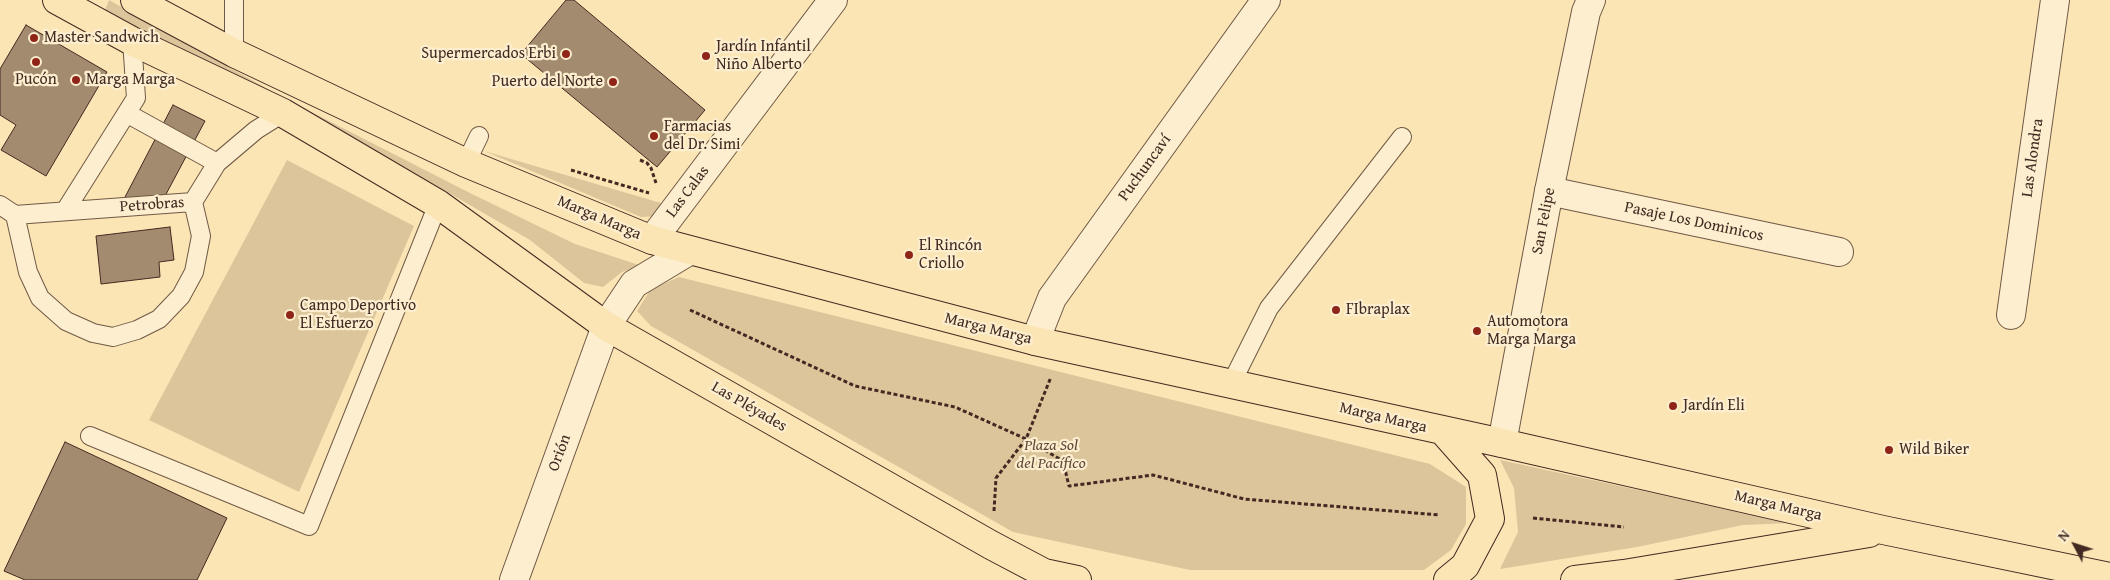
<!DOCTYPE html>
<html>
<head>
<meta charset="utf-8">
<style>
	body { margin:0 }
	#map { position:relative; width:2110px; height:580px; overflow:hidden; background:#fbe5b4; font-family:"Gentium Book Plus",serif }
	canvas { display:block }
	.north { position:absolute; left:2050px; top:520px; width:50px; height:50px; -webkit-text-stroke:4px #fceece; paint-order:stroke; rotate:310deg; font-size:14px; font-weight:700; line-height:20px; text-align:center; color:#422a22 }
	.north::after { content:''; display:block; margin:auto; width:18px; height:22px; background:#422a22; clip-path:polygon(50% 0,100% 100%,50% 72%,0 100%) }
</style>
</head>
<body>
<div id="map">
<canvas width="2110" height="580"></canvas>
<div class="north">N</div>
</div>
<script>
const g = document.querySelector('canvas').getContext('2d');
g.lineJoin = 'round';
function fillPath(path, color) { g.fillStyle = color; g.fill(path, 'evenodd'); }
const toPath = rows => new Path2D(rows.map(r => 'M' + r).join(''));
function stroke(path, color, width, dash) { g.strokeStyle = color; g.lineWidth = width; g.lineCap = dash ? 'butt' : 'round'; g.setLineDash(dash || []); g.stroke(path); }
function label(font, color, halo, rows, align = 'center') {
  g.font = font + ' "Gentium Book Plus",serif'; g.lineWidth = 4.5; g.setLineDash([]); g.textBaseline = 'middle'; g.strokeStyle = halo; g.fillStyle = color; for (const [text, x, y, turn = 0] of rows) {
    g.save(); g.translate(x, y); g.rotate((+turn || 0) * Math.PI / 180); g.textAlign = isNaN(turn) ? turn : align; if (halo) g.strokeText(text, 0, 0); g.fillText(text, 0, 0); g.restore();
  }
}
const green = toPath([
	[109,0,282,97,468,192,575,244,642,266,622,272,603,287,584,283,530,240,394,161,105,10],
	[484,151,671,206,662,216,641,217],
	[287,160,414,226,299,492,149,420],
	[679,277,1430,464,1466,487,1466,524,1451,550,1424,570,1190,570,1013,532,651,326,637,311,651,289],
	[1500,460,1790,523,1743,525,1637,547,1500,569,1518,532,1514,488]
]);
const building = toPath([
	[566,0,574,0,705,110,657,167,521,54,566,0],
	[26,25,107,72,46,176,1,150,16,125,0,115,0,69,26,25],
	[173,105,205,121,156,213,125,197,173,105],
	[170,227,174,260,159,262,160,277,101,284,96,236,170,227],
	[65,442,227,518,197,580,25,580,4,571,65,442]
]);
const path = toPath([
	[640,160,647,163,651,168,656,183],
	[571,170,649,193],
	[690,310,855,386,955,407,1026,439,1063,461,1069,486,1153,475,1244,499,1440,515],
	[994,511,996,478,1026,439,1051,377],
	[1533,518,1624,527]
]);
const service = toPath([
	[234,53,234,0],
	[128,114,217,163],
	[466,163,479,136],
	[193,202,217,163,256,130,283,113],
	[0,205,15,215,193,202],
	[65,211,136,98,132,41],
	[15,215,28,272,40,298,66,321,93,333,113,337,137,330,159,319,181,296,194,272,201,236,193,202],
	[1231,384,1269,308,1402,137],
	[90,436,309,526,438,204]
]);
const minor = toPath([
	[1549,191,1839,252],
	[652,240,833,0],
	[2011,315,2055,0],
	[1035,341,1052,298,1266,0],
	[514,580,606,326,634,284,689,251]
]);
const tertiary = toPath([
	[1502,443,1549,191,1586,12,1591,0]
]);
const primary = toPath([
	[57,0,132,41,283,113,438,204,606,326,991,545,1044,573,1077,580],
	[135,0,234,53,466,163,652,240,1035,341,1502,443,1883,530,2110,577],
	[1444,432,1482,475,1490,519,1465,566,1448,580],
	[1575,580,1624,574,1869,533]
]);
const markers = [
	[34,38,5,"#8f2418"],
	[566,54,5,"#8f2418"],
	[706,56,5,"#8f2418"],
	[36,62,5,"#8f2418"],
	[76,80,5,"#8f2418"],
	[613,82,5,"#8f2418"],
	[654,136,5,"#8f2418"],
	[909,255,5,"#8f2418"],
	[1336,310,5,"#8f2418"],
	[290,315,5,"#8f2418"],
	[1477,331,5,"#8f2418"],
	[1673,406,5,"#8f2418"],
	[1889,450,5,"#8f2418"]
];
const poiNames = [
	["Master Sandwich",44,38],
	["Jardín Infantil",716,47],
	["Niño Alberto",716,65],
	["Supermercados Erbi",556,54,"right"],
	["Pucón",36,80,"center"],
	["Marga Marga",86,80],
	["Puerto del Norte",603,82,"right"],
	["Farmacias",664,127],
	["del Dr. Simi",664,145],
	["El Rincón",919,246],
	["Criollo",919,264],
	["Campo Deportivo",300,306],
	["El Esfuerzo",300,324],
	["FIbraplax",1346,310],
	["Automotora",1487,322],
	["Marga Marga",1487,340],
	["Jardín Eli",1683,406],
	["Wild Biker",1899,450]
];
const streetNames = [
	["Las Alondra",2033,158,-82],
	["Puchuncaví",1145,168,-54],
	["Las Calas",688,192,-53],
	["Petrobras",152,205,-4],
	["Marga Marga",599,218,23],
	["San Felipe",1544,221,-79],
	["Pasaje Los Dominicos",1694,222,12],
	["Marga Marga",988,329,14],
	["Las Pléyades",749,407,30],
	["Marga Marga",1383,418,13],
	["Orión",560,453,-70],
	["Marga Marga",1778,506,13]
];
const parkNames = [
	["Plaza Sol",1051,446],
	["del Pacífico",1051,464]
];
fillPath(green, '#dcc59b');
fillPath(building, '#a28b6e');
stroke(building, '#422a22', 1);
stroke(service, '#705946', 20);
stroke(minor, '#705946', 30);
stroke(tertiary, '#705946', 30);
stroke(primary, '#422a22', 30);
stroke(path, '#422a22', 3, [4, 2.5]);
stroke(service, '#fceece', 18);
stroke(minor, '#fceece', 28);
stroke(tertiary, '#fceece', 28);
stroke(primary, '#fbe5b4', 28);
for (const [x, y, r, color] of markers) { const dot = new Path2D(); dot.arc(x, y, r, 0, 2 * Math.PI); g.fillStyle = color; g.fill(dot); stroke(dot, '#fceece', 2); }
label('16px', '#422a22', '#fceece', poiNames, 'left');
label('16px', '#422a22', '#fceece', streetNames);
label('italic 16px', '#61493a', '#fceece', parkNames);
</script>
</body>
</html>
